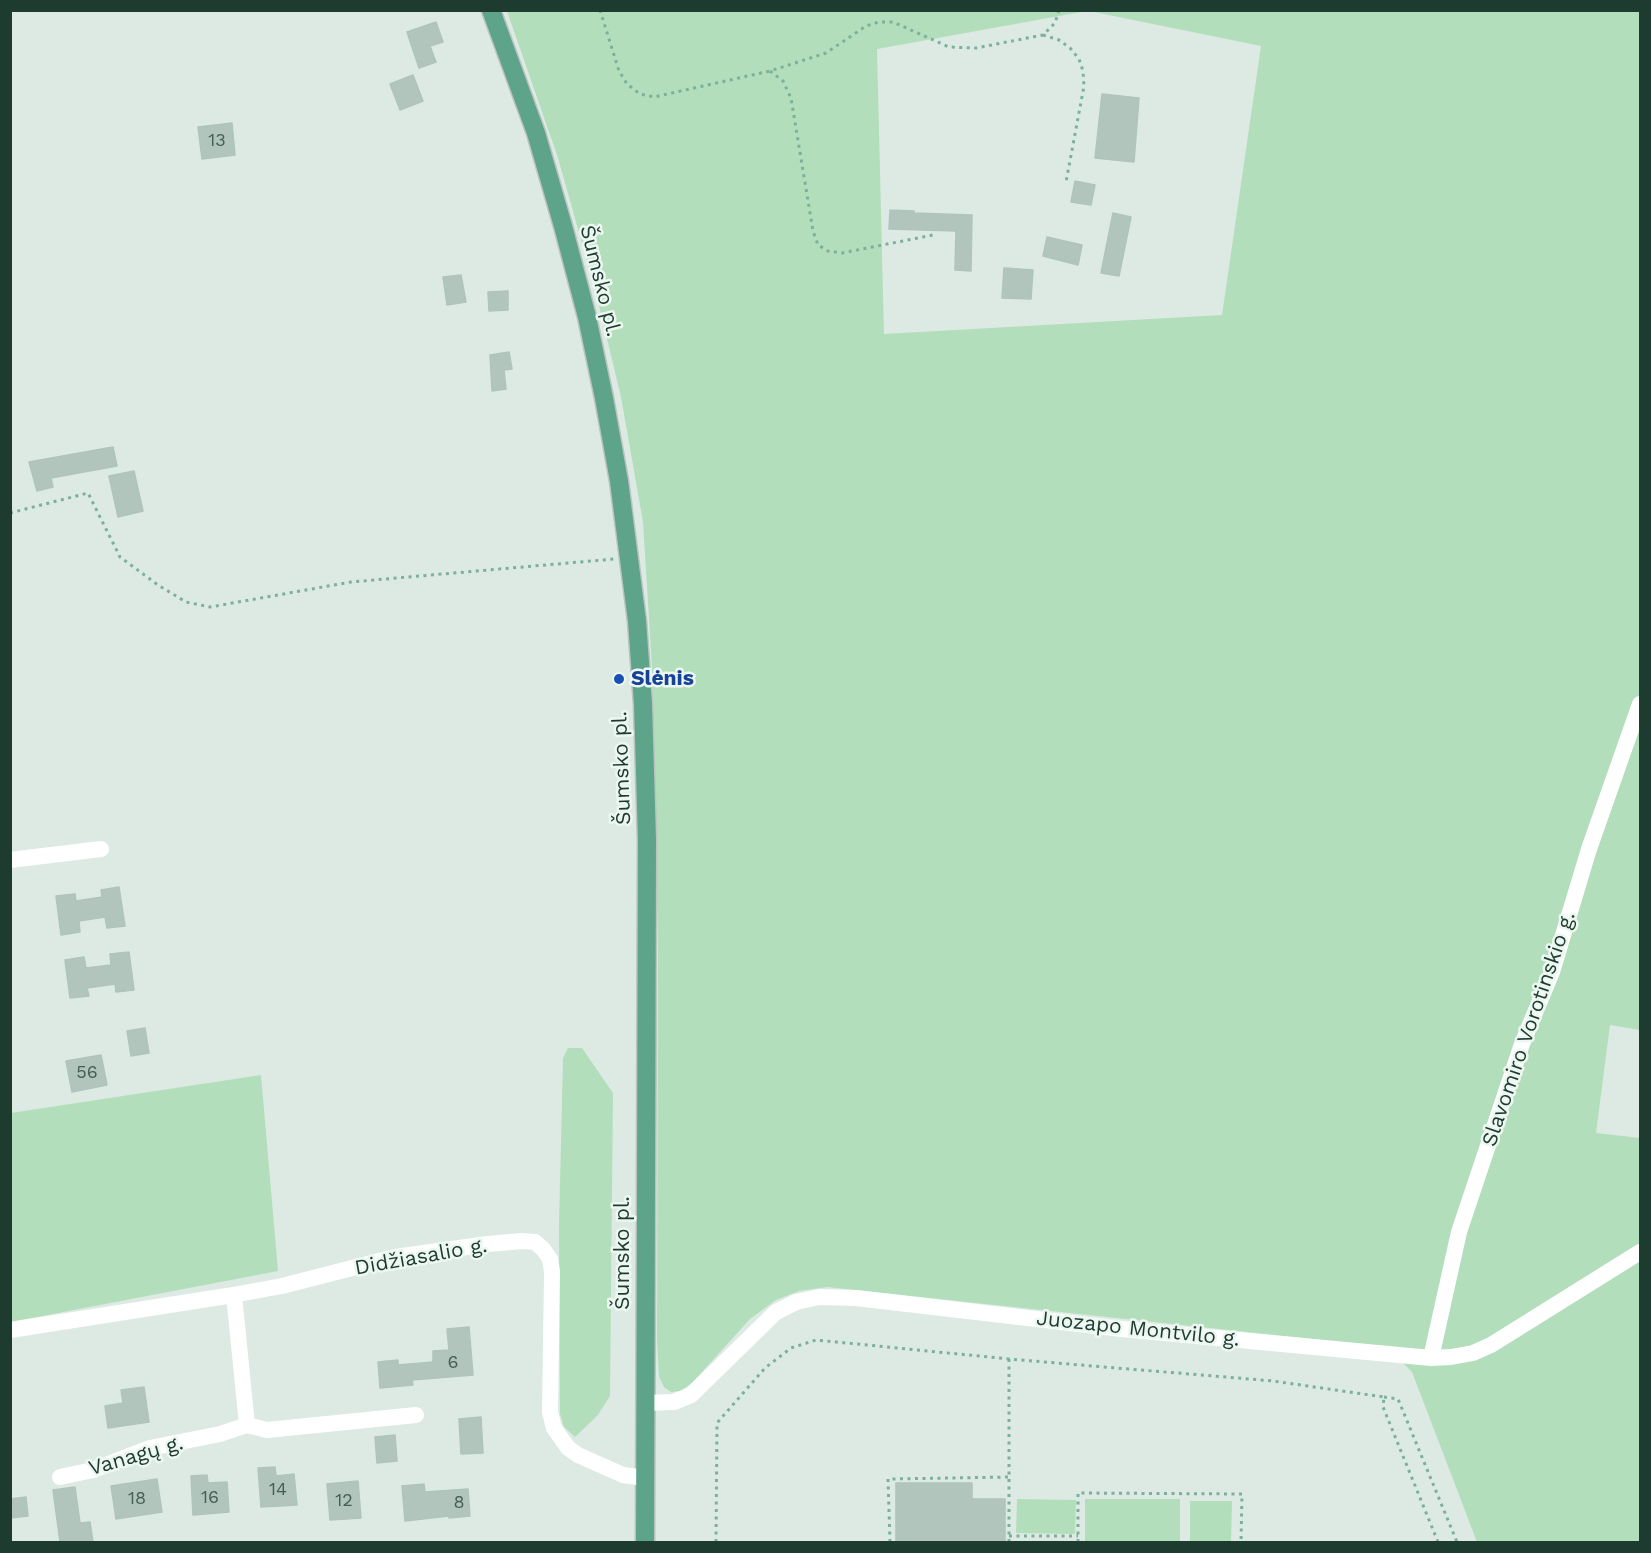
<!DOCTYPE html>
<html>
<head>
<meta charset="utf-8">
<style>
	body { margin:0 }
	#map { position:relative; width:1651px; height:1553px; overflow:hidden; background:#ddeae3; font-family:"Work Sans",sans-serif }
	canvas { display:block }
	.frame { position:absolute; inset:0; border:12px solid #1e3b30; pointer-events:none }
</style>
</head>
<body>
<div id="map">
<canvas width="1651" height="1553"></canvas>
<div class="frame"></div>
</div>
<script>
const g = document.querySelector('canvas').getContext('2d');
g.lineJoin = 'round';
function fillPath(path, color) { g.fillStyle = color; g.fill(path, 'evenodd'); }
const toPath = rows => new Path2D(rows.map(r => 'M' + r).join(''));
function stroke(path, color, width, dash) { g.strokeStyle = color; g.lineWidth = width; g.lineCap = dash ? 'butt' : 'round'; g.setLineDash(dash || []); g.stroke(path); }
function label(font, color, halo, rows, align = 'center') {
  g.font = font + ' "Work Sans",sans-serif'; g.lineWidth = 5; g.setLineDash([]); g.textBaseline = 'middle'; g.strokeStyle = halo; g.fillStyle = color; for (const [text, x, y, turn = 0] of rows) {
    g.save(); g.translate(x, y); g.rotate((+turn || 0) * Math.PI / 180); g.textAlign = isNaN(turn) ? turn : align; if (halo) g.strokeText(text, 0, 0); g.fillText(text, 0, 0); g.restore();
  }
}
const green = toPath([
	[507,11,1087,11,877,49,884,334,1222,315,1261,46,1089,11,1640,11,1640,1030,1610,1025,1596,1133,1640,1138,1640,1542,1477,1542,1412,1372,1387,1347,827,1287,799,1291,776,1300,750,1319,692,1383,680,1391,671,1392,664,1387,659,1377,657,1341,658,944,652,667,643,522,621,397,596,293,558,158],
	[568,1048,582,1048,613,1093,610,1396,597,1416,575,1437,564,1427,560,1414,559,1225,563,1058],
	[261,1075,278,1271,11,1322,11,1113],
	[1017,1499,1076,1500,1075,1534,1016,1533],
	[1085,1499,1180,1499,1180,1542,1085,1542],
	[1190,1501,1232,1501,1231,1542,1190,1542]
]);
const building = toPath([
	[436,22,443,42,430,46,436,62,419,68,407,32,436,22],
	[413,75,423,101,400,110,390,84,413,75],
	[1102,94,1139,98,1134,162,1095,158,1102,94],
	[232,123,235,155,202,159,198,127,232,123],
	[1075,181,1095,185,1091,205,1071,202,1075,181],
	[890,210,914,211,914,213,972,215,971,271,955,270,956,231,889,229,890,210],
	[1113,213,1131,217,1119,276,1101,273,1113,213],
	[1047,237,1082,245,1078,265,1043,256,1047,237],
	[1004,268,1033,270,1031,299,1002,298,1004,268],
	[461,275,466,302,447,305,443,277,461,275],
	[508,291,508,310,489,311,488,292,508,291],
	[509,352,512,369,504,370,506,389,492,391,490,355,509,352],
	[113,447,117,466,51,478,53,487,37,491,29,462,113,447],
	[134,471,143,511,118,517,109,476,134,471],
	[119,887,125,926,107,928,105,917,79,921,80,932,61,935,56,896,75,894,76,901,102,897,101,890,119,887],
	[129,952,134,990,116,992,115,984,87,988,89,996,70,998,65,960,84,957,86,968,111,965,110,954,129,952],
	[145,1028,149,1053,131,1056,127,1031,145,1028],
	[101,1055,107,1085,72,1092,66,1061,101,1055],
	[469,1327,473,1375,412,1380,413,1385,380,1388,378,1362,398,1360,398,1365,433,1362,433,1351,449,1350,447,1329,469,1327],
	[144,1387,149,1422,108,1428,105,1406,123,1403,121,1390,144,1387],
	[481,1417,483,1453,461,1454,459,1419,481,1417],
	[395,1435,397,1461,377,1463,375,1437,395,1435],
	[275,1467,276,1476,294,1474,297,1505,261,1507,258,1468,275,1467],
	[207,1475,208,1483,227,1482,229,1512,193,1515,191,1476,207,1475],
	[157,1479,162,1512,116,1519,111,1486,157,1479],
	[358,1481,361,1518,330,1520,327,1484,358,1481],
	[896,1483,972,1483,972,1499,1005,1499,1005,1542,896,1542,896,1483],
	[424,1484,425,1492,468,1489,470,1516,449,1518,449,1516,405,1521,402,1486,424,1484],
	[75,1487,80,1523,90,1522,93,1542,60,1542,53,1490,75,1487],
	[26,1497,28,1516,10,1518,10,1499,26,1497]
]);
const path = toPath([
	[600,10,619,71,627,84,640,94,654,97,770,71,826,53,866,26,879,22,893,22,949,47,976,48,1043,35,1055,23,1059,10],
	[1043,35,1059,40,1070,48,1079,59,1083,71,1084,86,1066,182],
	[770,71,783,81,791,98,813,231,818,245,828,251,842,253,933,235],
	[10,513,88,493,120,557,158,585,186,602,210,607,351,582,614,559],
	[1384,1397,1398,1399,1457,1542],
	[1009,1536,1078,1536],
	[716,1542,717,1423,765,1368,791,1348,816,1340,1009,1359,1273,1381,1384,1397,1383,1407,1438,1542],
	[890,1542,888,1479,1009,1477],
	[1009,1542,1009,1359],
	[1078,1542,1078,1493,1242,1494,1241,1542]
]);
const minor = toPath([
	[10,860,101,849],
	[10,1330,227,1296,282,1286,395,1257,488,1244,522,1241,535,1242,543,1249,550,1259,552,1272,550,1412,554,1428,568,1448,578,1455,623,1475,645,1478],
	[1431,1358,1459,1232,1522,1044,1552,972,1589,849,1640,704],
	[645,1403,674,1402,691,1395,776,1312,796,1302,819,1297,856,1298,1122,1329,1431,1358,1451,1357,1473,1353,1491,1345,1640,1252],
	[247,1425,267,1430,416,1415],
	[60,1477,93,1470,150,1448,220,1434,247,1425,234,1295]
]);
const primary = toPath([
	[491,10,536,133,563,226,587,317,604,398,619,481,637,621,643,704,647,840,645,1542]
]);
const markers = [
	[619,679,6,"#1a4fb4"]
];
const numberNames = [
	["13",217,141],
	["56",87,1073],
	["6",453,1363],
	["14",278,1490],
	["16",210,1498],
	["18",137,1499],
	["12",344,1501],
	["8",459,1503]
];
const streetNames = [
	["Šumsko pl.",600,281,76],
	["Šumsko pl.",622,768,-92],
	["Slavomiro Vorotinskio g.",1529,1029,-71],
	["Šumsko pl.",623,1253,-90],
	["Didžiasalio g.",421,1257,-10],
	["Juozapo Montvilo g.",1138,1329,6],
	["Vanagų g.",136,1456,-16]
];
const transitNames = [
	["Slėnis",631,679]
];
fillPath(green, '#b3debb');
fillPath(building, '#b2c5bc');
stroke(building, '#afc4ba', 1.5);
stroke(primary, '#bcc4c1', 21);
stroke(path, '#7bb19b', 3, [3, 4.5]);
stroke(minor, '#fff', 16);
stroke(primary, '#5da48b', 18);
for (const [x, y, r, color] of markers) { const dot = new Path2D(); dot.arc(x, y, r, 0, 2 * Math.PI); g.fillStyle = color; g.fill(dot); stroke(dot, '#edf7f1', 2); }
label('18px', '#435e53', null, numberNames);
label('21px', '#1e3b30', '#edf7f1', streetNames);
label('bold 21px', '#164399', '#edf7f1', transitNames, 'left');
</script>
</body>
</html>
